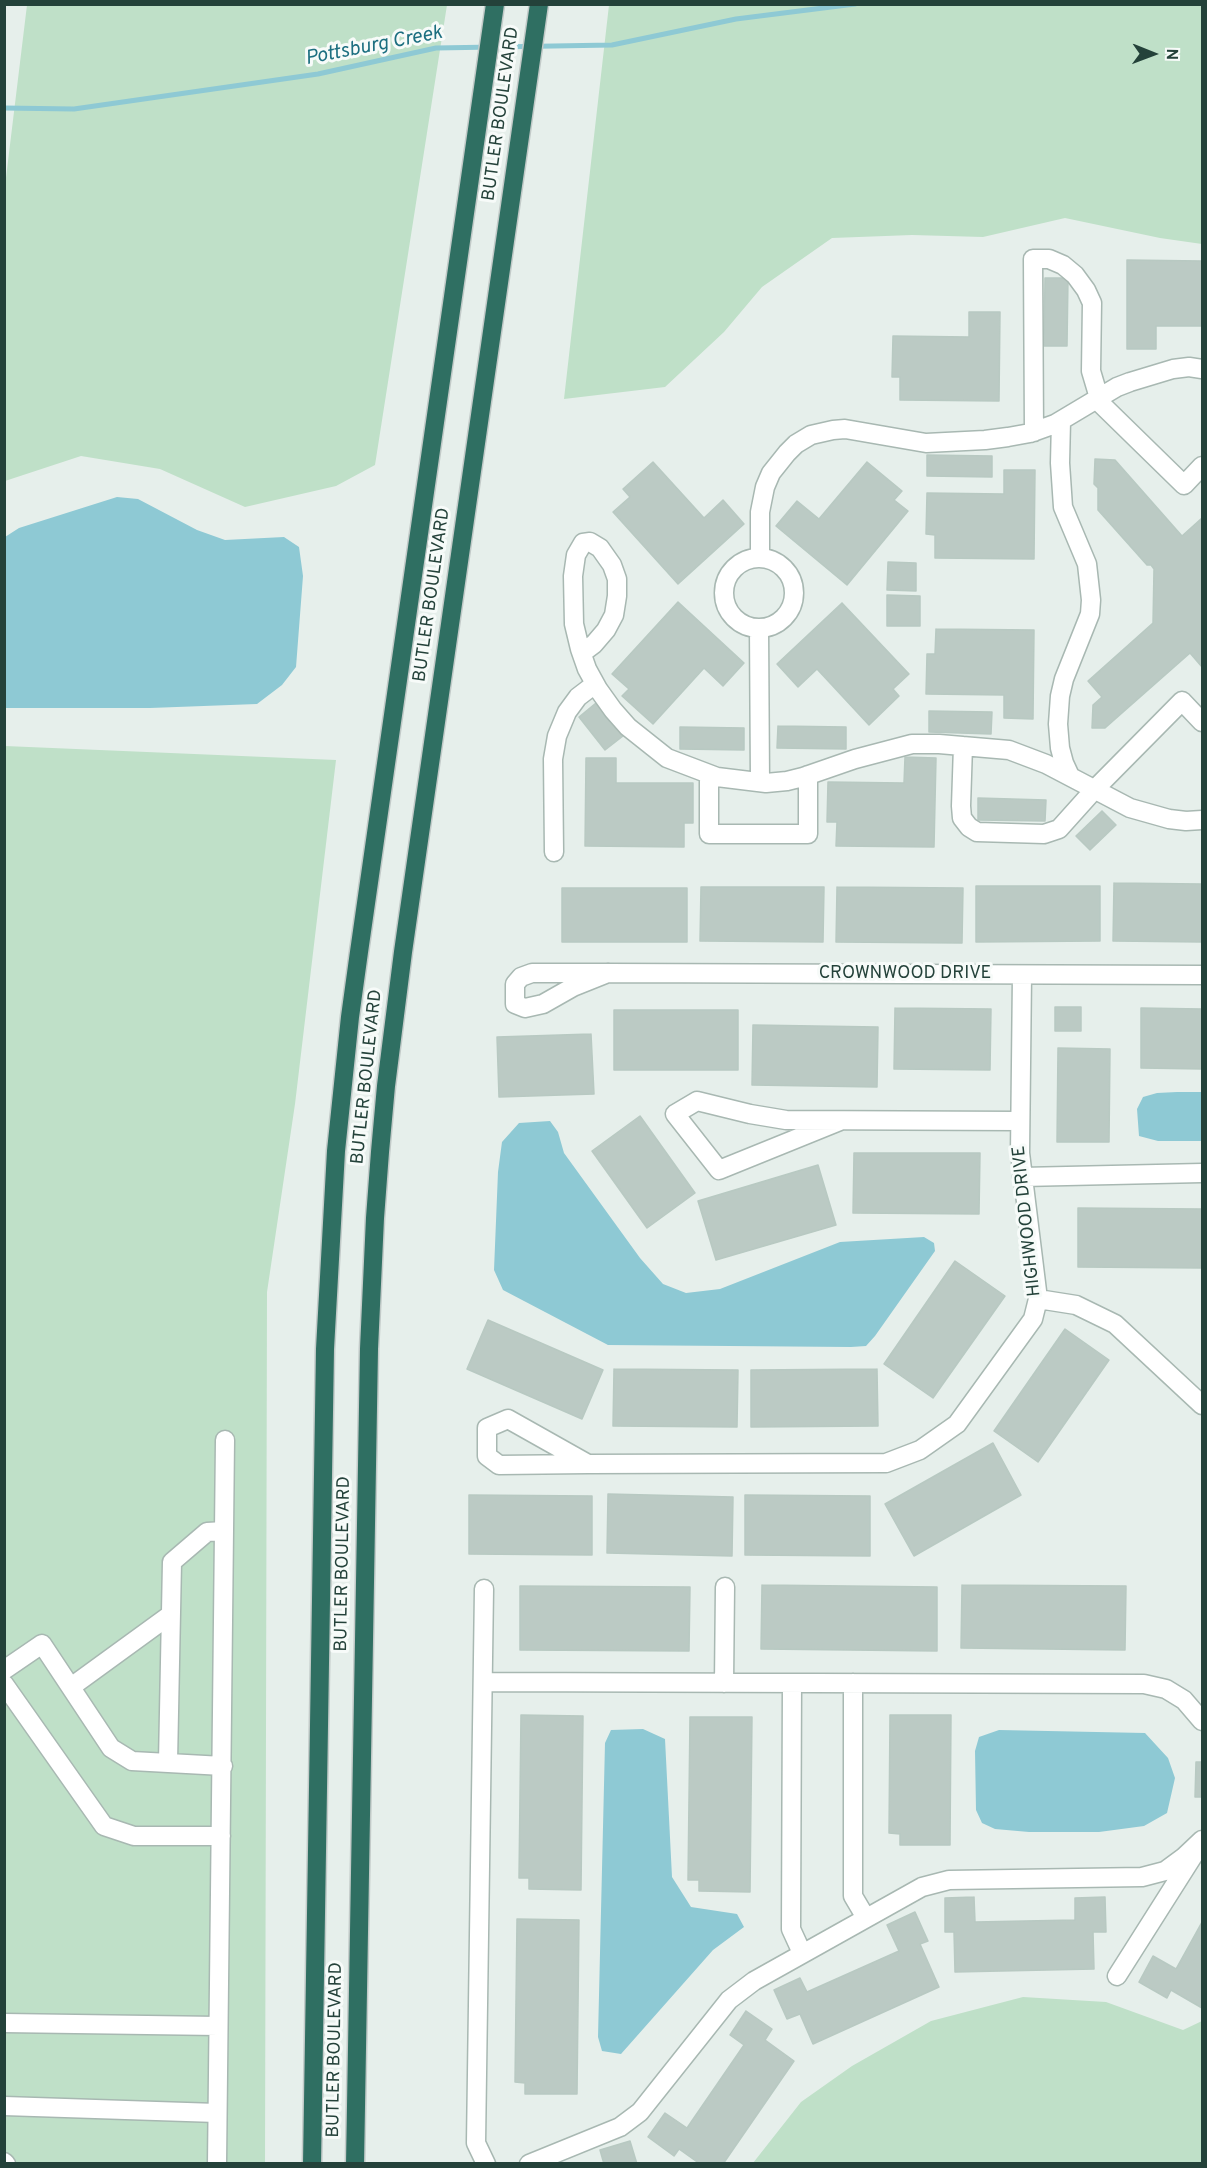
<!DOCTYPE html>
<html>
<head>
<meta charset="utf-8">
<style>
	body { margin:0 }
	#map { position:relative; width:1207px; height:2168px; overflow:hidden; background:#e6efeb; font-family:Overpass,sans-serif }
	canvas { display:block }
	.frame { position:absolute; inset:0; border:6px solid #24423a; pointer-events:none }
	.north { position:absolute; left:1123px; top:24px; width:60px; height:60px; -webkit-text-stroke:4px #f7fbf9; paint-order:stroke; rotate:91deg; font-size:16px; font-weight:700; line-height:24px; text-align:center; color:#24423a }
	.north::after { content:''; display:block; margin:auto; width:21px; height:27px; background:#24423a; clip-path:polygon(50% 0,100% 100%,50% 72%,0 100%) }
</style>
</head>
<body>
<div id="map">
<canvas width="1207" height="2168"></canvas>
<div class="frame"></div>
<div class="north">N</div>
</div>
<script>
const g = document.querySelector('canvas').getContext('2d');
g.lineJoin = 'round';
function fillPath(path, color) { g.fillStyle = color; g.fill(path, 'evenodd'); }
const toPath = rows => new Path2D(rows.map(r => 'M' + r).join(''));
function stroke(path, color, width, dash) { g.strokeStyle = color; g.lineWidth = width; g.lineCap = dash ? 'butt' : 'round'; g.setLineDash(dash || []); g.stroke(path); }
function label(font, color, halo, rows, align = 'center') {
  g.font = font + ' Overpass,sans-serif'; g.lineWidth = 6; g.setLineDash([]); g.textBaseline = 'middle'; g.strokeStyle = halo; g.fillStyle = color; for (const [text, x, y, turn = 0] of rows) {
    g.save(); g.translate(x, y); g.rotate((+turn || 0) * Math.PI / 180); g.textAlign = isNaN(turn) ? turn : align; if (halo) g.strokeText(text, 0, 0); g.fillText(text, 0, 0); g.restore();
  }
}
const green = toPath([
	[27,5,447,5,375,465,336,486,245,507,160,469,81,456,5,481,4,194],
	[609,5,1202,5,1202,244,1160,238,1065,218,983,237,912,235,832,238,762,287,724,332,665,387,564,399],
	[5,746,336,760,295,1104,267,1292,265,2163,5,2164],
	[1023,1997,1106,2002,1183,2030,1202,2021,1202,2163,753,2163,801,2102,852,2066,931,2021]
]);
const water = toPath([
	[117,497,138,499,197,530,225,540,284,537,299,547,303,576,296,667,282,685,257,704,150,708,5,708,5,537,19,528],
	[1177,1092,1202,1092,1202,1141,1158,1141,1139,1136,1137,1109,1143,1097,1157,1093],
	[550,1121,558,1132,564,1153,640,1258,663,1284,686,1293,720,1289,840,1242,924,1237,934,1243,935,1251,875,1336,866,1346,851,1347,608,1345,503,1290,494,1270,498,1172,502,1142,519,1123],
	[643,1729,665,1739,672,1877,691,1907,737,1914,744,1927,713,1950,621,2054,602,2051,598,2037,605,1743,611,1730],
	[999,1730,1145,1733,1168,1758,1175,1778,1167,1813,1144,1826,1099,1832,1029,1832,995,1829,982,1823,976,1810,975,1751,979,1737]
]);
const stream = toPath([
	[4,108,74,109,318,74,436,48,612,45,736,19,855,4]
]);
const building = toPath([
	[1127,260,1202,261,1202,326,1156,326,1156,349,1127,349,1127,260],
	[1045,278,1068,278,1067,346,1044,346,1045,278],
	[969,312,1000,312,999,401,900,400,900,377,892,377,893,336,969,337,969,312],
	[927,455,992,456,992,477,927,476,927,455],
	[1095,459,1115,460,1182,536,1202,518,1202,667,1190,653,1105,728,1092,728,1093,705,1102,697,1088,681,1153,623,1154,569,1151,565,1147,565,1098,510,1098,488,1094,484,1095,459],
	[653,462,704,518,723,500,744,524,678,584,613,512,630,497,623,489,653,462],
	[867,462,902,491,894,500,908,511,847,585,776,526,797,501,819,519,867,462],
	[1004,470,1035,470,1034,559,935,558,935,535,926,534,927,493,1004,494,1004,470],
	[888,562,916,563,916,591,887,590,888,562],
	[887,595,920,596,920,626,887,626,887,595],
	[678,602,744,663,723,686,704,668,653,724,622,696,629,689,612,674,678,602],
	[842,603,909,674,893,689,899,696,869,725,817,669,798,687,777,664,842,603],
	[936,629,1034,630,1033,719,1004,718,1004,695,926,694,927,654,935,654,936,629],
	[596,703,623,736,605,750,579,717,596,703],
	[929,711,992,712,991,734,929,732,929,711],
	[778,726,846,727,846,749,777,748,778,726],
	[680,727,744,728,744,750,680,749,680,727],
	[905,757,936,758,934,847,836,846,837,822,827,822,828,782,904,783,905,757],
	[586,758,616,758,616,783,693,783,693,823,684,823,684,847,585,846,586,758],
	[978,798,1046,800,1045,821,978,820,978,798],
	[1102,811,1116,825,1090,850,1076,836,1102,811],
	[1114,883,1202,884,1202,942,1113,941,1114,883],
	[976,886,1100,886,1100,941,976,942,976,886],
	[701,887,824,887,823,942,700,941,701,887],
	[837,887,963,888,962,943,836,942,837,887],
	[562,888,687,888,687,942,562,942,562,888],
	[1055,1007,1081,1007,1081,1031,1055,1031,1055,1007],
	[895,1008,991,1009,990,1070,894,1069,895,1008],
	[1141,1008,1202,1009,1202,1069,1141,1068,1141,1008],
	[614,1010,738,1010,738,1070,614,1070,614,1010],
	[753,1025,878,1027,877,1087,752,1085,753,1025],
	[591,1034,594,1094,499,1097,497,1037,591,1034],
	[1058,1048,1110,1049,1109,1142,1057,1142,1058,1048],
	[640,1116,695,1193,647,1228,592,1151,640,1116],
	[854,1153,980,1153,979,1214,853,1213,854,1153],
	[818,1165,836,1225,716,1260,698,1201,818,1165],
	[1078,1208,1202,1209,1201,1268,1078,1267,1078,1208],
	[955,1261,1005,1296,933,1398,884,1364,955,1261],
	[488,1320,603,1370,582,1419,467,1369,488,1320],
	[1065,1329,1109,1360,1038,1462,994,1431,1065,1329],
	[614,1369,738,1370,737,1427,613,1426,614,1369],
	[877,1369,878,1426,751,1427,751,1370,877,1369],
	[993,1443,1021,1495,914,1556,885,1504,993,1443],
	[608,1494,733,1497,732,1556,607,1553,608,1494],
	[469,1495,592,1496,592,1555,469,1554,469,1495],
	[745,1495,870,1496,870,1556,745,1555,745,1495],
	[762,1585,937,1587,937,1651,761,1649,762,1585],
	[962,1585,1126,1586,1125,1650,961,1648,962,1585],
	[520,1586,690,1587,689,1651,520,1650,520,1586],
	[521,1715,583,1716,581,1890,529,1889,529,1878,519,1878,521,1715],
	[890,1715,951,1715,950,1845,900,1845,900,1834,889,1833,890,1715],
	[690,1717,752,1717,750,1892,699,1891,699,1880,688,1880,690,1717],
	[1196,1762,1202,1762,1202,1797,1195,1797,1196,1762],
	[974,1897,975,1922,1075,1920,1075,1898,1105,1897,1106,1932,1093,1932,1094,1969,955,1972,954,1932,945,1932,945,1898,974,1897],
	[915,1912,928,1941,920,1944,939,1987,813,2044,800,2014,787,2019,774,1990,800,1978,807,1992,899,1951,887,1925,915,1912],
	[517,1919,579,1920,577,2094,525,2094,525,2083,515,2082,517,1919],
	[1202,1922,1202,2008,1171,1990,1167,1998,1139,1982,1153,1956,1176,1969,1202,1922],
	[746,2011,772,2029,765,2040,794,2061,723,2164,700,2164,679,2149,674,2156,648,2137,665,2113,687,2128,744,2045,730,2035,746,2011],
	[630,2141,637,2164,604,2164,600,2150,630,2141]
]);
const minor = toPath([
	[1097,400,1184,485,1202,466],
	[1061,421,1060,463,1063,507,1087,564,1091,600,1090,614,1064,679,1060,696,1058,724,1060,748,1064,763,1070,776],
	[1034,432,1033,259,1049,259,1063,265,1075,275,1086,290,1092,303,1091,371,1099,398],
	[760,557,760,512,765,487,771,473,787,453,796,444,811,435,833,430,845,429,926,443,985,440,1008,437,1030,433,1055,424,1117,387,1130,382,1173,369,1189,367,1202,369],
	'724 593a35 35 0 1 1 70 0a35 35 0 1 1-70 0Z',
	[759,628,760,782],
	[582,653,594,644,606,630,614,615,617,596,617,579,612,565,600,548,590,542,583,543,576,555,573,576,574,624,580,649,587,669,598,689,613,710,628,727,667,758,717,777,766,783,787,781,803,777,855,759,912,744,939,744,1009,750,1046,764,1130,808,1169,819,1186,821,1202,820],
	[963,746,961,806,962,818,969,827,977,832,1044,834,1059,829,1094,790,1182,701,1202,722],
	[709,774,709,834,808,834,808,775],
	[554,852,553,759,557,736,567,712,578,697,595,684],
	[608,973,573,987,543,1004,525,1008,515,1004,515,984,521,977,532,973,608,973,1202,975],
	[840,1121,719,1170,675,1114,697,1101,750,1114,786,1120,1020,1121],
	[1022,1177,1202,1173],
	[1038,1299,1076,1305,1115,1324,1202,1405],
	[588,1464,508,1419,487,1428,487,1456,499,1465,588,1464,886,1463,920,1450,957,1424,1033,1319,1038,1299,1020,1153,1022,975],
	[484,1589,476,2143,486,2164],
	[4,1670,42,1644,111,1748,132,1761,223,1766],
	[483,1682,1144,1684,1166,1689,1184,1700,1202,1721],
	[724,1683,725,1587],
	[792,1683,791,1929,802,1953],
	[853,1683,853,1896,866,1918],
	[4,1684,104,1826,134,1836,221,1836],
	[71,1687,170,1615],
	[168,1762,172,1562,207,1532,224,1531],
	[1117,1976,1195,1853],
	[4,2023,218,2026],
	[4,2106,217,2113],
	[4,2162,6,2164],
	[217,2164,225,1440],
	[529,2164,620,2127,640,2112,729,2000,754,1981,922,1887,949,1880,1142,1877,1165,1871,1184,1857,1202,1840]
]);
const highway = toPath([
	[312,2164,325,1349,336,1151,350,1017,359,952,495,4],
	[355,2164,369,1349,375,1218,380,1152,386,1086,403,952,539,4]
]);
const streetNames = [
	["BUTLER BOULEVARD",502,114,-82],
	["BUTLER BOULEVARD",433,595,-82],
	["CROWNWOOD DRIVE",905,974],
	["BUTLER BOULEVARD",368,1077,-84],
	["HIGHWOOD DRIVE",1028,1221,-96],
	["BUTLER BOULEVARD",344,1564,-89],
	["BUTLER BOULEVARD",336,2050,-89]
];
const waterNames = [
	["Pottsburg Creek",374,47,-11]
];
fillPath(green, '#bfe0c8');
fillPath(water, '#8ec9d4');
stroke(stream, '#8ec9d4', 5);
fillPath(building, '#bbcac4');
stroke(building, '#b8c9c2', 1.5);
stroke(minor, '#a8b8b2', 21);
stroke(highway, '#c2cac8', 21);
stroke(minor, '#fff', 18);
stroke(highway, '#2f6f62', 18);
label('18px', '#24423a', '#f7fbf9', streetNames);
label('italic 20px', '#1c6f80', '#f7fbf9', waterNames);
</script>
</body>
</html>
